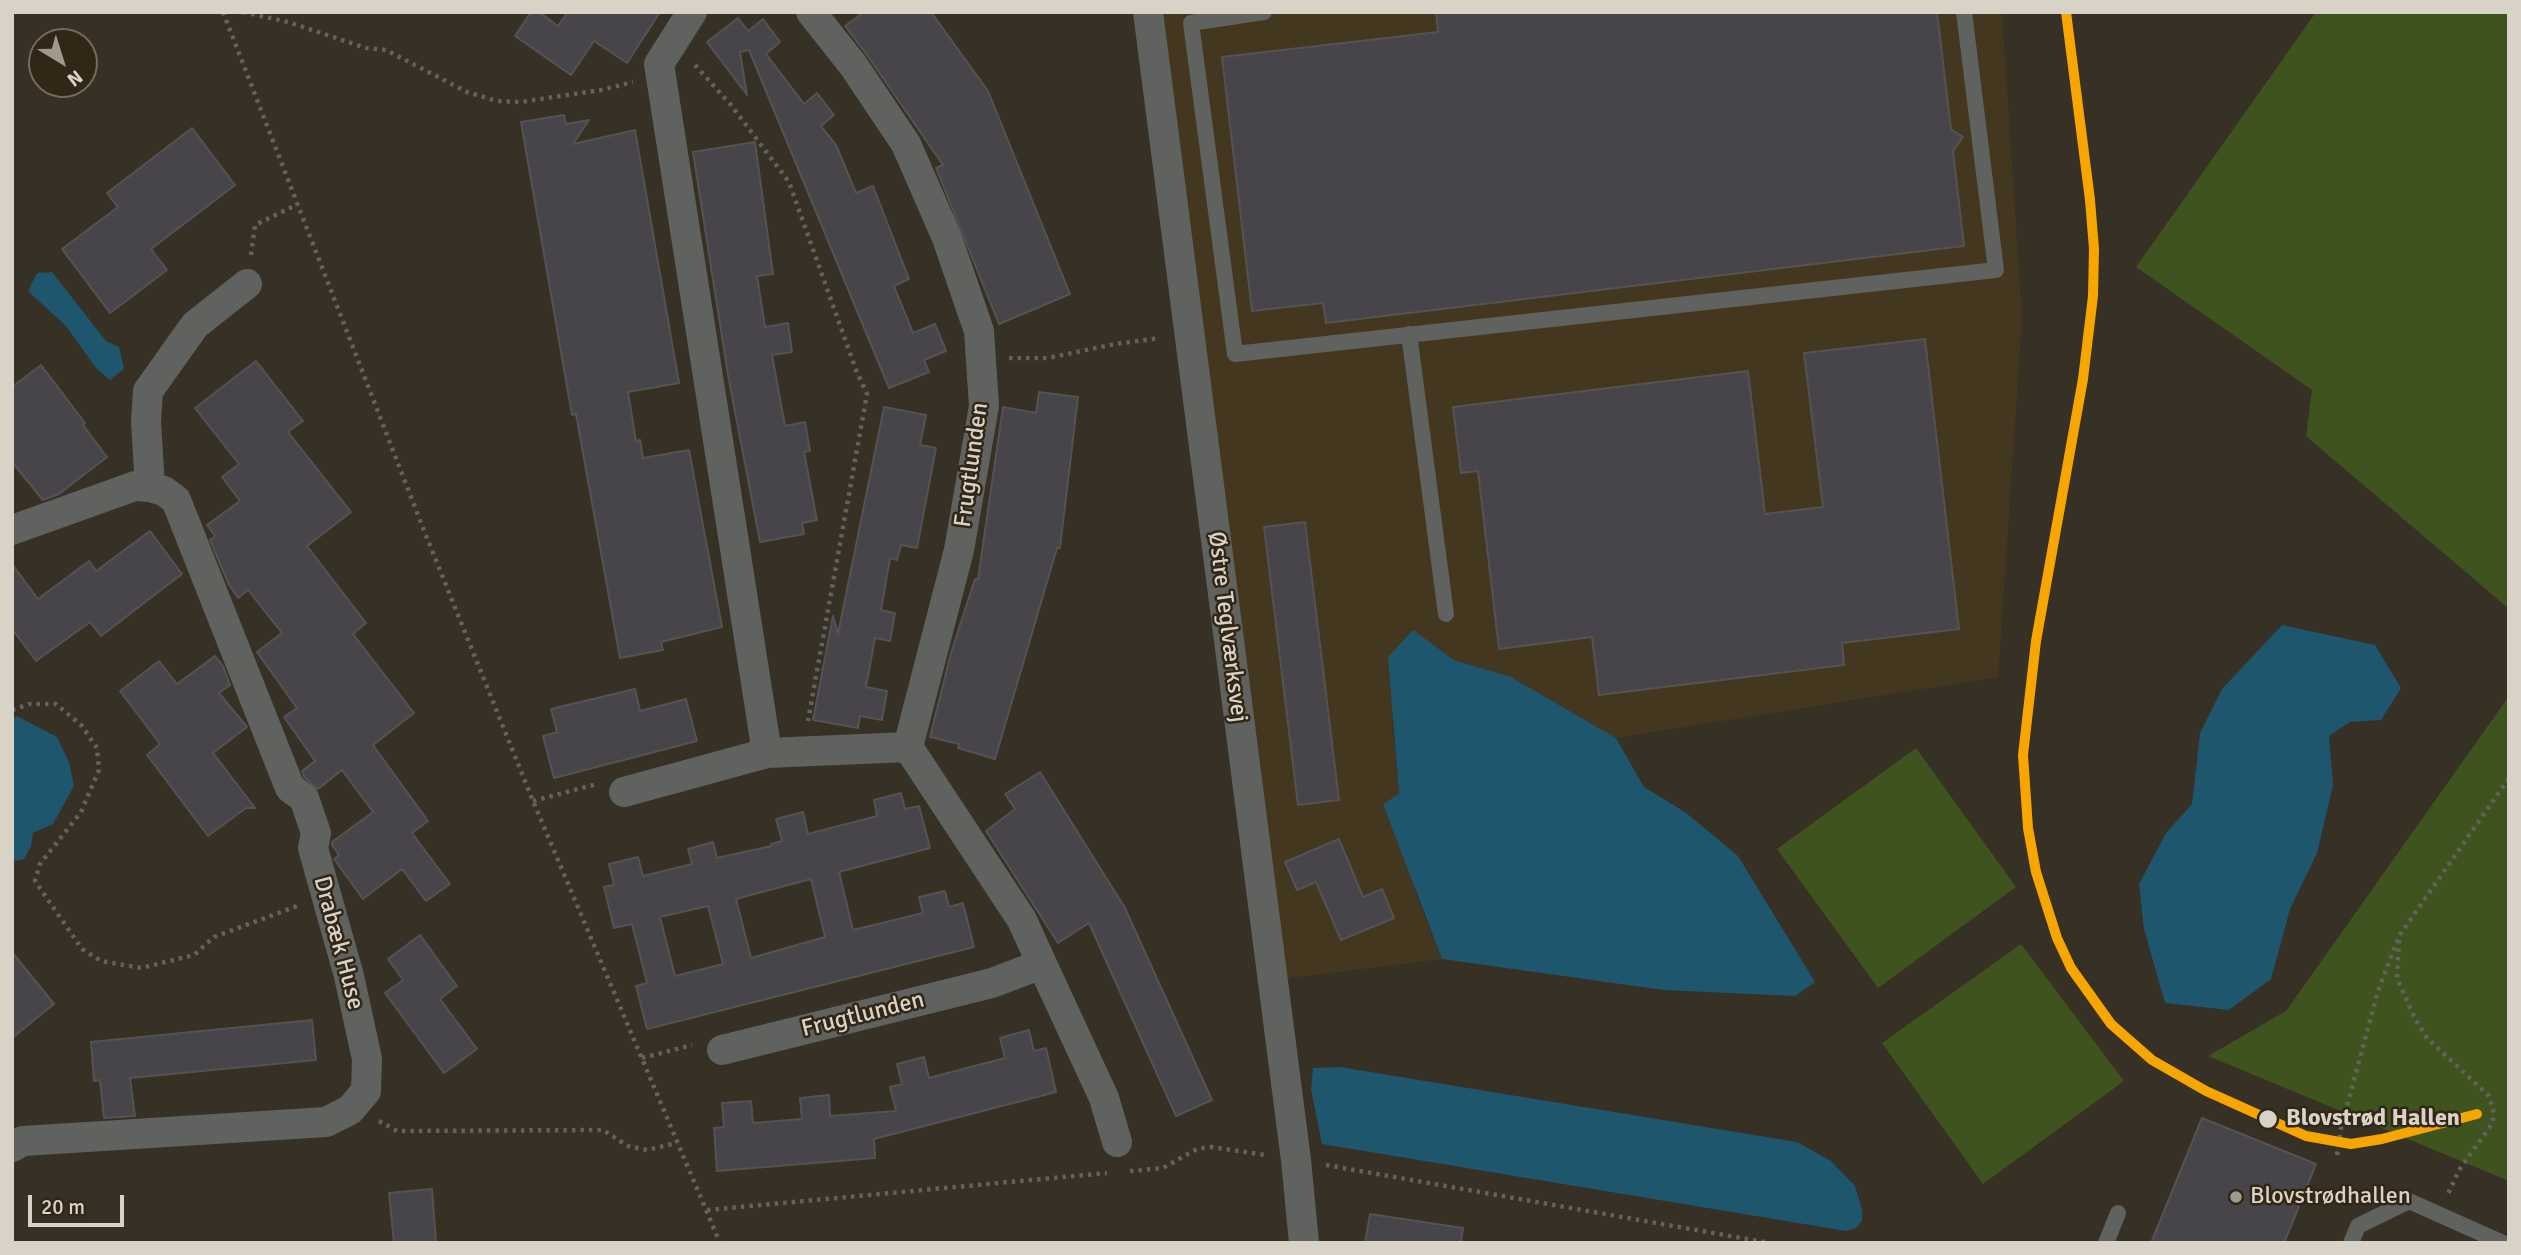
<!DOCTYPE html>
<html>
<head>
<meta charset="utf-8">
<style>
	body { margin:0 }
	#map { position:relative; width:2521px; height:1255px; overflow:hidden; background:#363025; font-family:Signika,sans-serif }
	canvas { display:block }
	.frame { position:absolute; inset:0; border:14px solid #d9d2c7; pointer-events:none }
	.north { position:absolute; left:28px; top:28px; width:70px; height:70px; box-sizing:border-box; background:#322716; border:2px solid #756b5d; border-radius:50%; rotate:142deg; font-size:19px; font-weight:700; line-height:28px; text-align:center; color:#d9d2c7 }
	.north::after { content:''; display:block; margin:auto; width:24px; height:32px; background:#a0998e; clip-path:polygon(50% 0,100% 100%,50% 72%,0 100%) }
	.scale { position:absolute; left:28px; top:1195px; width:96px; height:32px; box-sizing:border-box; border:4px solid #d9d2c7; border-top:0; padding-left:9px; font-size:21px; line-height:24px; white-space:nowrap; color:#d9d2c7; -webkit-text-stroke:5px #322716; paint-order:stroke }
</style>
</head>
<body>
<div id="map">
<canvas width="2521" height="1255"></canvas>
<div class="frame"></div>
<div class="north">N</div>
<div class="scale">20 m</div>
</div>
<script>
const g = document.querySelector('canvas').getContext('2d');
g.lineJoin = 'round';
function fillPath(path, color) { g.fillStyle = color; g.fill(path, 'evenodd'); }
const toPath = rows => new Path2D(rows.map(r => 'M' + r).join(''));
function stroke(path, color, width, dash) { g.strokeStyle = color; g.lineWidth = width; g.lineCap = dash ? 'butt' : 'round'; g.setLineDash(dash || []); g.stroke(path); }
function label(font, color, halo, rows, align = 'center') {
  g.font = font + ' Signika,sans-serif'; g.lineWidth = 5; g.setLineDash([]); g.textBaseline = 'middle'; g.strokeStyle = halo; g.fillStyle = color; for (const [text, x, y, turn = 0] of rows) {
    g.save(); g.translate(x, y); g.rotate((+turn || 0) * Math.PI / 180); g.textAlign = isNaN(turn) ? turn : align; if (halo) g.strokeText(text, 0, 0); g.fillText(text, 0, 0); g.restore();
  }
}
const built = toPath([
	[1161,12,2002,12,2022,318,1998,677,1616,738,1511,677,1454,660,1412,630,1392,722,1399,794,1417,898,1442,959,1282,979]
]);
const green = toPath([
	[2316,12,2509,12,2509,609,2306,436,2312,390,2136,267],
	[2509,696,2509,1181,2208,1056,2286,1011],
	[1916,748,2016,887,1878,988,1777,849],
	[2021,944,2124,1081,1983,1184,1882,1043]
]);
const water = toPath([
	[52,272,106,341,119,347,124,369,110,380,96,368,66,326,28,291,37,273],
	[2282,625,2375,645,2401,688,2381,720,2350,722,2329,736,2333,785,2317,853,2290,909,2271,979,2229,1010,2165,1003,2144,929,2139,884,2166,833,2192,804,2200,733,2222,689],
	[1413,630,1454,660,1511,677,1616,738,1644,787,1685,812,1738,856,1815,982,1795,996,1663,990,1442,959,1383,804,1399,794,1388,657],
	[17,716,57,737,69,762,74,786,53,824,33,833,31,846,24,859,15,861,12,856,12,718],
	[1340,1067,1797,1142,1831,1161,1855,1186,1862,1209,1862,1221,1856,1228,1846,1231,1322,1144,1311,1089,1313,1068]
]);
const building = toPath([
	[531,12,539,12,558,26,568,12,660,12,627,63,594,41,571,75,515,36,531,12],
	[864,12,931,12,988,91,1070,294,999,324,936,168,943,165,867,55,845,26,864,12],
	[1436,12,1937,12,1951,129,1963,137,1953,151,1964,246,1326,323,1323,303,1252,311,1222,57,1438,32,1436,12],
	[738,18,748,31,763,19,780,42,766,54,804,104,817,93,834,115,821,126,836,145,856,193,873,186,909,279,894,286,913,333,935,324,946,351,924,360,929,372,889,388,749,50,740,52,747,95,707,42,738,18],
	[564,115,566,124,589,120,573,144,635,130,679,383,628,392,636,441,640,440,643,458,689,450,722,627,661,642,663,650,620,658,576,414,572,415,521,122,564,115],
	[192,128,235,185,151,249,167,270,110,313,62,249,118,207,107,193,192,128],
	[755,142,773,274,757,276,765,327,788,323,792,352,772,355,785,426,805,422,810,451,804,452,817,520,802,523,804,534,760,542,728,375,693,152,755,142],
	[1925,339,1959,629,1842,643,1844,665,1599,695,1592,637,1499,649,1478,471,1461,473,1453,407,1748,371,1765,514,1823,507,1804,353,1925,339],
	[256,361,303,421,288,432,351,512,307,546,366,623,353,634,414,713,373,745,428,821,412,833,450,884,426,901,402,869,363,899,334,859,339,855,332,845,332,842,373,812,342,770,318,789,304,777,302,771,315,761,284,717,297,708,257,652,282,633,248,590,238,598,229,585,210,540,215,536,207,525,240,501,222,477,239,464,195,408,256,361],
	[41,365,85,423,83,425,107,457,59,494,43,500,12,462,12,387,41,365],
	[1039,392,1078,397,1060,548,1057,548,995,759,958,748,959,744,930,737,951,653,975,579,978,579,1003,407,1036,413,1039,392],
	[884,407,926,415,920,445,936,448,917,548,901,545,897,560,890,558,881,610,895,613,890,641,875,638,866,687,887,691,882,720,860,716,858,728,813,720,833,616,838,634,884,407],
	[1305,522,1339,800,1298,805,1264,527,1305,522],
	[150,531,182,574,101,636,90,622,36,661,12,629,12,564,38,599,89,561,96,571,150,531],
	[215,656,223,666,230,685,219,693,247,727,213,753,255,808,246,808,208,836,147,755,160,744,120,691,159,661,177,684,215,656],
	[635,689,640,711,686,699,697,741,554,778,543,736,557,732,551,709,635,689],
	[1040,772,1125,908,1212,1100,1176,1116,1089,923,1058,943,986,831,1015,809,1005,794,1040,772],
	[901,793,905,809,919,806,930,848,839,872,853,930,923,913,919,897,945,891,949,907,963,903,974,947,647,1029,636,986,647,983,632,924,614,928,604,887,614,885,609,864,638,857,643,876,692,864,688,849,713,842,717,858,771,846,771,844,782,841,776,819,803,812,808,834,877,816,874,800,901,793],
	[811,879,825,937,751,958,736,899,811,879],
	[708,906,723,964,675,976,660,917,708,906],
	[1339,839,1363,897,1382,889,1394,918,1341,940,1316,882,1297,890,1285,862,1339,839],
	[420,935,457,986,440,999,477,1049,444,1073,385,993,403,980,388,959,420,935],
	[12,952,54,1004,12,1038,12,952],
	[312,1020,316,1060,130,1078,135,1116,104,1118,100,1080,94,1081,91,1042,312,1020],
	[1029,1030,1034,1051,1046,1048,1056,1092,874,1139,875,1158,717,1171,714,1128,724,1127,722,1103,751,1101,753,1123,802,1119,800,1098,829,1095,830,1116,896,1111,890,1087,902,1084,897,1064,924,1057,929,1078,1005,1058,1000,1038,1029,1030],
	[2202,1118,2316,1164,2284,1243,2151,1243,2202,1118],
	[432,1189,436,1243,394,1243,389,1193,432,1189],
	[1370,1214,1463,1228,1461,1243,1365,1243,1370,1214]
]);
const path = toPath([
	[223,12,425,533,533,801,720,1243],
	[243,12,288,22,366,48,386,50,467,92,497,101,521,102,601,90,633,82],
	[695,65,731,105,789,182,856,370,867,394,808,721],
	[251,255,255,225,298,204],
	[1009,358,1048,358,1115,344,1160,338],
	[12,710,29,704,56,704,82,726,97,748,99,770,81,812,40,864,35,881,82,949,101,961,141,968,194,955,214,937,300,905],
	[533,801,597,784],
	[2399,940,2397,978,2415,1019,2427,1038,2489,1096,2494,1113,2492,1124,2459,1170,2448,1194],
	[642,1058,692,1045],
	[379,1121,397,1131,603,1130,628,1146,647,1150,677,1143],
	[2337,1155,2341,1128,2378,991,2399,936,2509,778],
	[1326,1165,1770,1243],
	[1130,1171,1163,1168,1197,1149,1211,1147,1266,1155],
	[707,1210,1107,1173]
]);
const lane = toPath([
	[1264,12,1191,23,1235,354,1996,270,1964,12],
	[1409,334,1446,614],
	[2106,1243,2118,1213],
	[2351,1243,2358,1226,2409,1201,2503,1243]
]);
const street = toPath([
	[692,12,659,64,767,753],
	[811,12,853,65,906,144,947,238,979,331,984,406,959,550,908,747],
	[1148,12,1296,1160,1304,1243],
	[150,487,146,422,148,391,195,325,247,284],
	[12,530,135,486,150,487,164,491,176,500,290,788,304,798,316,833,313,848,349,976,367,1059,366,1091,350,1110,326,1122,23,1141,12,1147],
	[624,792,767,753,908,747,1022,920,1042,964],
	[722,1050,992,983,1042,964,1104,1098,1117,1142]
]);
const rail1 = toPath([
	[2066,12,2090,200,2094,249,2093,296,2083,379,2036,641,2023,755,2028,828,2036,872,2057,938,2071,968,2111,1024,2152,1060,2206,1091,2306,1136,2351,1144,2382,1139,2477,1114]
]);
const markers = [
	[2268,1119,10,"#d9d2c7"],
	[2236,1197,7,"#a0998e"]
];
const streetNames = [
	["Frugtlunden",972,465,-82],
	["Østre Teglværksvej",1227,627,83],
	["Drabæk Huse",338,943,75],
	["Frugtlunden",863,1015,-14]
];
const stopNames = [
	["Blovstrød Hallen",2286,1119]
];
const poiNames = [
	["Blovstrødhallen",2250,1197]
];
fillPath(built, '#443720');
fillPath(green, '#3e531e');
fillPath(water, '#1e566d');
fillPath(building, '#48454a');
stroke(building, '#555352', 2);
stroke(path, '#62625e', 4.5, [3.5, 5]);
stroke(lane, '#606260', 16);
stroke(street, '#606260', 30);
stroke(rail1, '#f7a600', 10);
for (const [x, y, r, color] of markers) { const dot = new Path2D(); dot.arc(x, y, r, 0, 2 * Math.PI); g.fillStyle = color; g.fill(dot); stroke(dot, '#322716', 2.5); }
label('24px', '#d9d2c7', '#322716', streetNames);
label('bold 24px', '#d9d2c7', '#322716', stopNames, 'left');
label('24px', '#d9d2c7', '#322716', poiNames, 'left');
</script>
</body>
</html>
